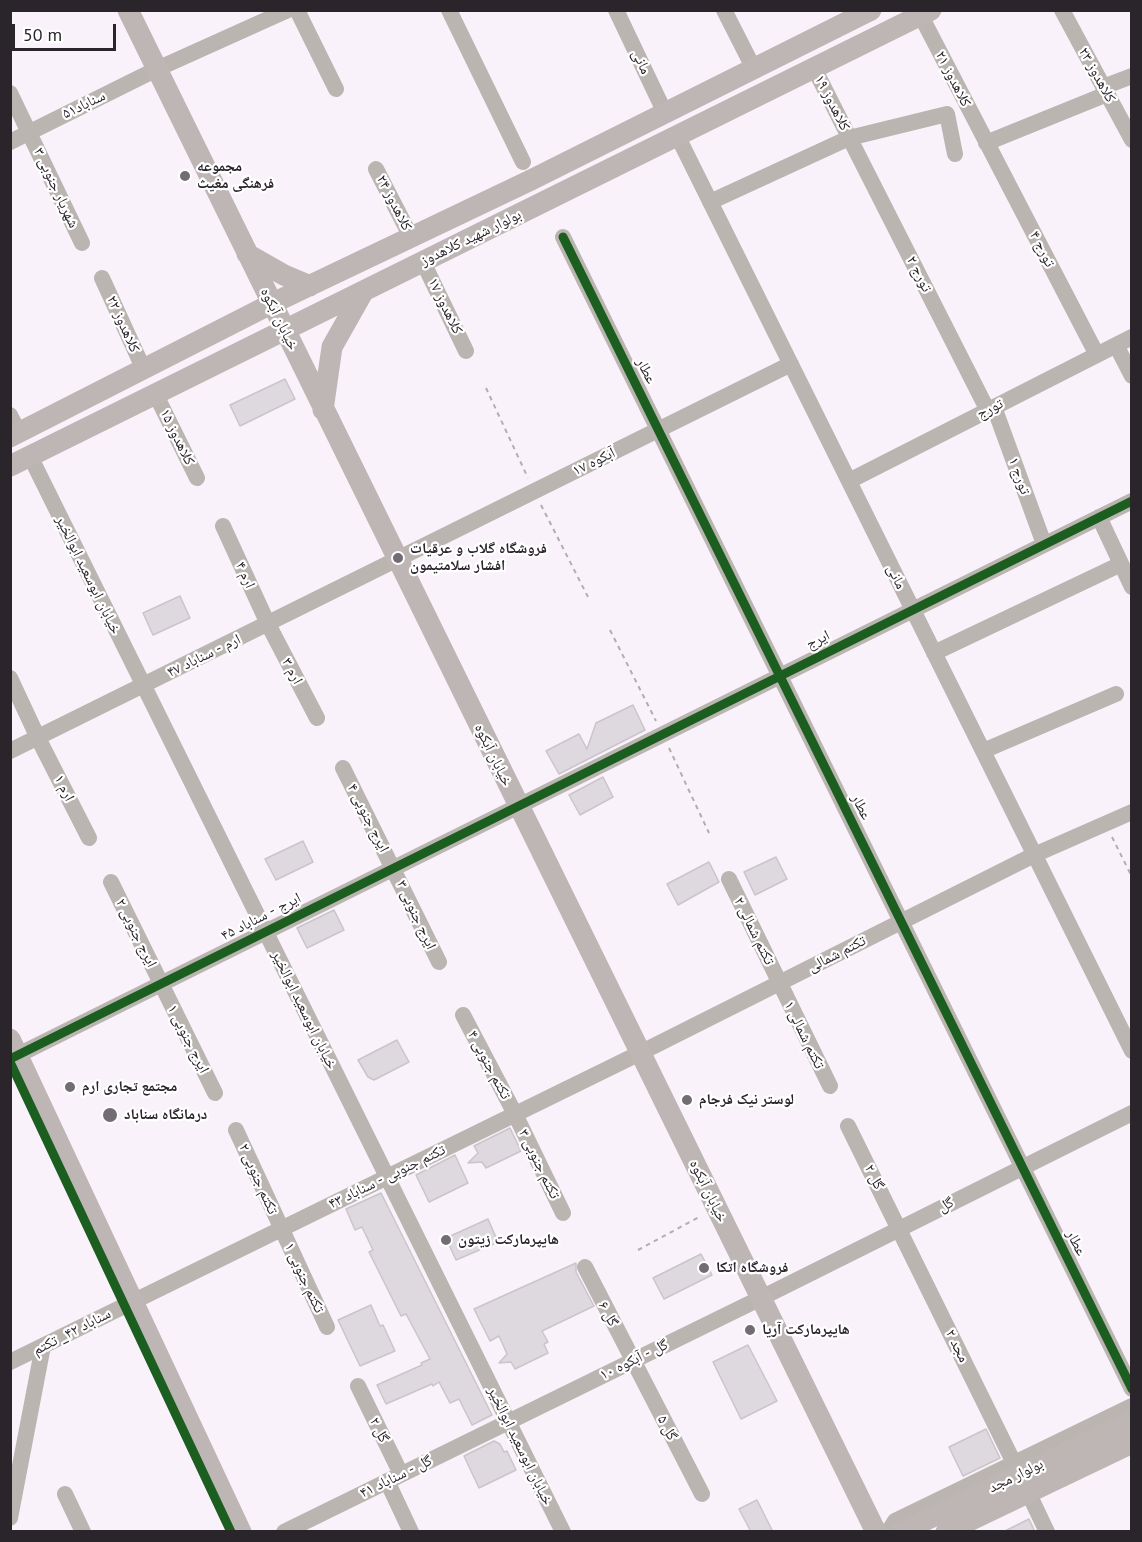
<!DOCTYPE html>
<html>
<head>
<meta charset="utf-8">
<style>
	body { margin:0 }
	#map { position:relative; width:1142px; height:1542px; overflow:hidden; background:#f9f2fa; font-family:"PT Sans",sans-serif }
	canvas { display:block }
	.frame { position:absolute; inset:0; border:12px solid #2a242b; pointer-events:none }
	.scale { position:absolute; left:12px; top:24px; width:104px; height:27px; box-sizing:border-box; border:3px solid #2a242b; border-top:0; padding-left:8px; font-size:18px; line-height:21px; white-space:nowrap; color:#2a242b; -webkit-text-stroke:4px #fff; paint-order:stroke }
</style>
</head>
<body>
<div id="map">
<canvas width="1142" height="1542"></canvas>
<div class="frame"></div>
<div class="scale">50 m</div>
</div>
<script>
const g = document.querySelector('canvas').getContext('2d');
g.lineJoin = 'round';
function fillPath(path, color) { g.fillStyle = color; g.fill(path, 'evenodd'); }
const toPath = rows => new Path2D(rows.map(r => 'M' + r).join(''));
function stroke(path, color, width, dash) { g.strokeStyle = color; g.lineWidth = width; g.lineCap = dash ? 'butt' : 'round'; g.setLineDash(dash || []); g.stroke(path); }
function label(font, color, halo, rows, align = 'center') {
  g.font = font + ' "PT Sans","Noto Naskh Arabic",sans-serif'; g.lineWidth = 4.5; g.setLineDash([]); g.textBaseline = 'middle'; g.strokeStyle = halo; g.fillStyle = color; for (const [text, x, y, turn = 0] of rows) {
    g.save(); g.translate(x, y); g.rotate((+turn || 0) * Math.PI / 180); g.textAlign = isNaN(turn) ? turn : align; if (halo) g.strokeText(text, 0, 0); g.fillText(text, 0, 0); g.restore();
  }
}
const building = toPath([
	[285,379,295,399,240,426,230,405,285,379],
	[180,596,190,618,153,635,143,613,180,596],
	[633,705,645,730,559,774,546,751,579,734,587,749,596,723,633,705],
	[603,777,613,797,580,815,569,795,603,777],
	[303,841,313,862,276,880,265,859,303,841],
	[776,857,787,879,755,895,744,872,776,857],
	[709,862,719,882,678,905,667,884,709,862],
	[334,910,344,930,307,948,297,928,334,910],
	[397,1040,409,1062,374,1080,368,1077,358,1060,397,1040],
	[510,1128,521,1151,486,1168,482,1162,468,1163,478,1153,474,1146,510,1128],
	[455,1155,468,1183,429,1202,416,1175,455,1155],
	[381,1193,492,1415,472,1425,459,1399,450,1403,439,1382,433,1386,432,1384,386,1404,377,1385,422,1365,421,1363,430,1359,406,1314,401,1316,369,1252,373,1250,362,1227,355,1230,346,1209,381,1193],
	[488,1219,498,1242,456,1260,446,1238,488,1219],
	[701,1254,712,1275,664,1299,653,1278,701,1254],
	[576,1263,576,1272,594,1306,542,1331,548,1342,544,1344,548,1353,515,1369,511,1362,499,1363,507,1354,499,1336,490,1341,474,1309,576,1263],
	[371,1305,380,1326,383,1325,395,1351,360,1366,338,1320,371,1305],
	[748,1345,777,1401,741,1419,713,1362,748,1345],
	[986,1429,1000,1458,963,1476,949,1447,986,1429],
	[494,1441,500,1444,504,1452,507,1451,516,1470,479,1488,464,1456,494,1441],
	[757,1500,773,1532,751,1532,739,1509,757,1500],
	[1029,1519,1035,1532,1003,1532,1029,1519]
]);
const path = toPath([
	[486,388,528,478],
	[541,505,588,597],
	[610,630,656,721],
	[669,748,709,833],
	[1112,837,1132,877],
	[638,1250,701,1216]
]);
const minor = toPath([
	[297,10,336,89],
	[449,10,523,162],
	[616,10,665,113],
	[724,10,754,69],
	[1062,10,1132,140],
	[921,16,1097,355],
	[814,68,988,411],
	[1103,87,1132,76],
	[10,93,82,243],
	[677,135,1132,1051],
	[10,142,157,69,288,10],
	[986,143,1107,94],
	[376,169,411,237],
	[710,202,849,138,947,114,955,154],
	[563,237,1132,1389],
	[423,262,466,351],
	[102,278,144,370],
	[1116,345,1132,376],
	[156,395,197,478],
	[994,407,1044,544],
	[10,415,19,433],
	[30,456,563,1532],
	[849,481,1132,337],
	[1099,517,1132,587],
	[223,526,268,624,317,718],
	[934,653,1121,564],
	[10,678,38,738,89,838],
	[10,751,791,364],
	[983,751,1116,694],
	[343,768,439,962],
	[729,879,830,1086],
	[111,882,215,1093],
	[463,1015,515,1114,563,1213],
	[10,1059,1132,501],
	[848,1126,1014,1463],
	[236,1130,327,1327],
	[585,1267,702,1494],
	[10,1362,640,1053,1034,855,1132,812],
	[358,1386,401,1474],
	[387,1481,411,1532],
	[1028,1492,1047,1532],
	[65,1494,83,1532],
	[10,1518,43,1346],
	[284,1532,761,1298,1132,1113],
	[888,1532,895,1521,1132,1406]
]);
const major = toPath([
	[128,10,876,1532],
	[247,254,284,275,310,286],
	[323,410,332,347,363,292],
	[10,437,271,304,531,180,871,10],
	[10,466,931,10],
	[10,1039,241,1532],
	[901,1532,1132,1421],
	[946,1532,1132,1443]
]);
const cycleway = toPath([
	[563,237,1132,1389],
	[10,1059,1132,501],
	[10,1062,231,1532]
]);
const markers = [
	[185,176,6,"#726c73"],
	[398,558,6,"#726c73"],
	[70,1087,6,"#726c73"],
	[687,1100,6,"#726c73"],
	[110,1115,8,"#726c73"],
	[446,1240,6,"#726c73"],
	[704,1268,6,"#726c73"],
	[750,1330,6,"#726c73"]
];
const streetNames = [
	["مانی",641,62,65],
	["کلاهدوز ۲۳",1097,75,61],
	["کلاهدوز ۲۱",953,79,63],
	["کلاهدوز ۱۹",832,103,63],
	["سناباد۵۱",84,105,-26],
	["شهریار جنوبی ۳",56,188,65],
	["کلاهدوز ۲۴",394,203,63],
	["بولوار شهید کلاهدوز",471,238,-26],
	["تورج ۴",1042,249,63],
	["تورج ۲",919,274,63],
	["کلاهدوز ۱۷",445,306,64],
	["خیابان آبکوه",279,319,64],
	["کلاهدوز ۲۲",123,324,66],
	["عطار",646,371,64],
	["تورج",990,409,-27],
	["کلاهدوز ۱۵",177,437,64],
	["آبکوه ۱۷",594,462,-26],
	["تورج ۱",1019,476,70],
	["خیابان ابوسعید ابوالخیر",88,575,64],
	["ارم ۴",245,575,66],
	["مانی",896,577,64],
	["ایرج",818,640,-26],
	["ارم - سناباد ۴۷",204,656,-26],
	["ارم ۳",292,671,62],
	["خیابان آبکوه",493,755,64],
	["ارم ۱",64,788,63],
	["عطار",861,807,64],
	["ایرج جنوبی ۴",368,818,63],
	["ایرج جنوبی ۳",416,915,65],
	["ایرج - سناباد ۴۵",261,917,-27],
	["تکتم شمالی ۲",754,931,64],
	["ایرج جنوبی ۲",136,933,64],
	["تکتم شمالی",837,954,-27],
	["خیابان ابوسعید ابوالخیر",304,1010,64],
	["تکتم شمالی ۱",804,1035,64],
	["ایرج جنوبی ۱",188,1039,63],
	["تکتم جنوبی ۴",489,1065,62],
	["تکتم جنوبی ۳",539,1164,64],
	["تکتم جنوبی - سناباد ۴۳",387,1177,-26],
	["گل ۲",874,1177,64],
	["تکتم جنوبی ۲",258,1179,66],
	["خیابان آبکوه",708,1191,64],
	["گل",946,1205,-27],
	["عطار",1076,1243,64],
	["تکتم جنوبی ۱",304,1278,65],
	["گل ۶",608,1314,63],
	["سناباد ۴۲_ تکتم",72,1332,-27],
	["مجد ۲",957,1346,64],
	["گل - آبکوه ۱۰",634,1360,-26],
	["گل ۵",667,1428,62],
	["گل ۲",379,1430,64],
	["خیابان ابوسعید ابوالخیر",520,1446,64],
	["بولوار مجد",1016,1476,-26],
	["گل - سناباد ۴۱",396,1477,-26]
];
const poiNames = [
	["مجموعه",197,167],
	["فرهنگی مغیث",197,184],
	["فروشگاه گلاب و عرقیات",410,549],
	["افشار سلامتیمون",410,566],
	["مجتمع تجاری ارم",82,1087],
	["لوستر نیک فرجام",699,1100],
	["درمانگاه سناباد",124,1115],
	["هایپرمارکت زیتون",458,1240],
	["فروشگاه اتکا",716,1268],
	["هایپرمارکت آریا",762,1330]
];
fillPath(building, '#ded8df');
stroke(building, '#cbc5cb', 1.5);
stroke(path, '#b3aeac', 2, [4.5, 4.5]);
stroke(minor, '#bab5b0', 16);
stroke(major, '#beb6b4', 21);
stroke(cycleway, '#1b5e20', 9);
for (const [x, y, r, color] of markers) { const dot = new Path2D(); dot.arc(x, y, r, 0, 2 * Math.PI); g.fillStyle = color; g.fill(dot); stroke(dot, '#fff', 2); }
label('15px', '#2a242b', '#fff', streetNames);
label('bold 15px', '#2a242b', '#fff', poiNames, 'left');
</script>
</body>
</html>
